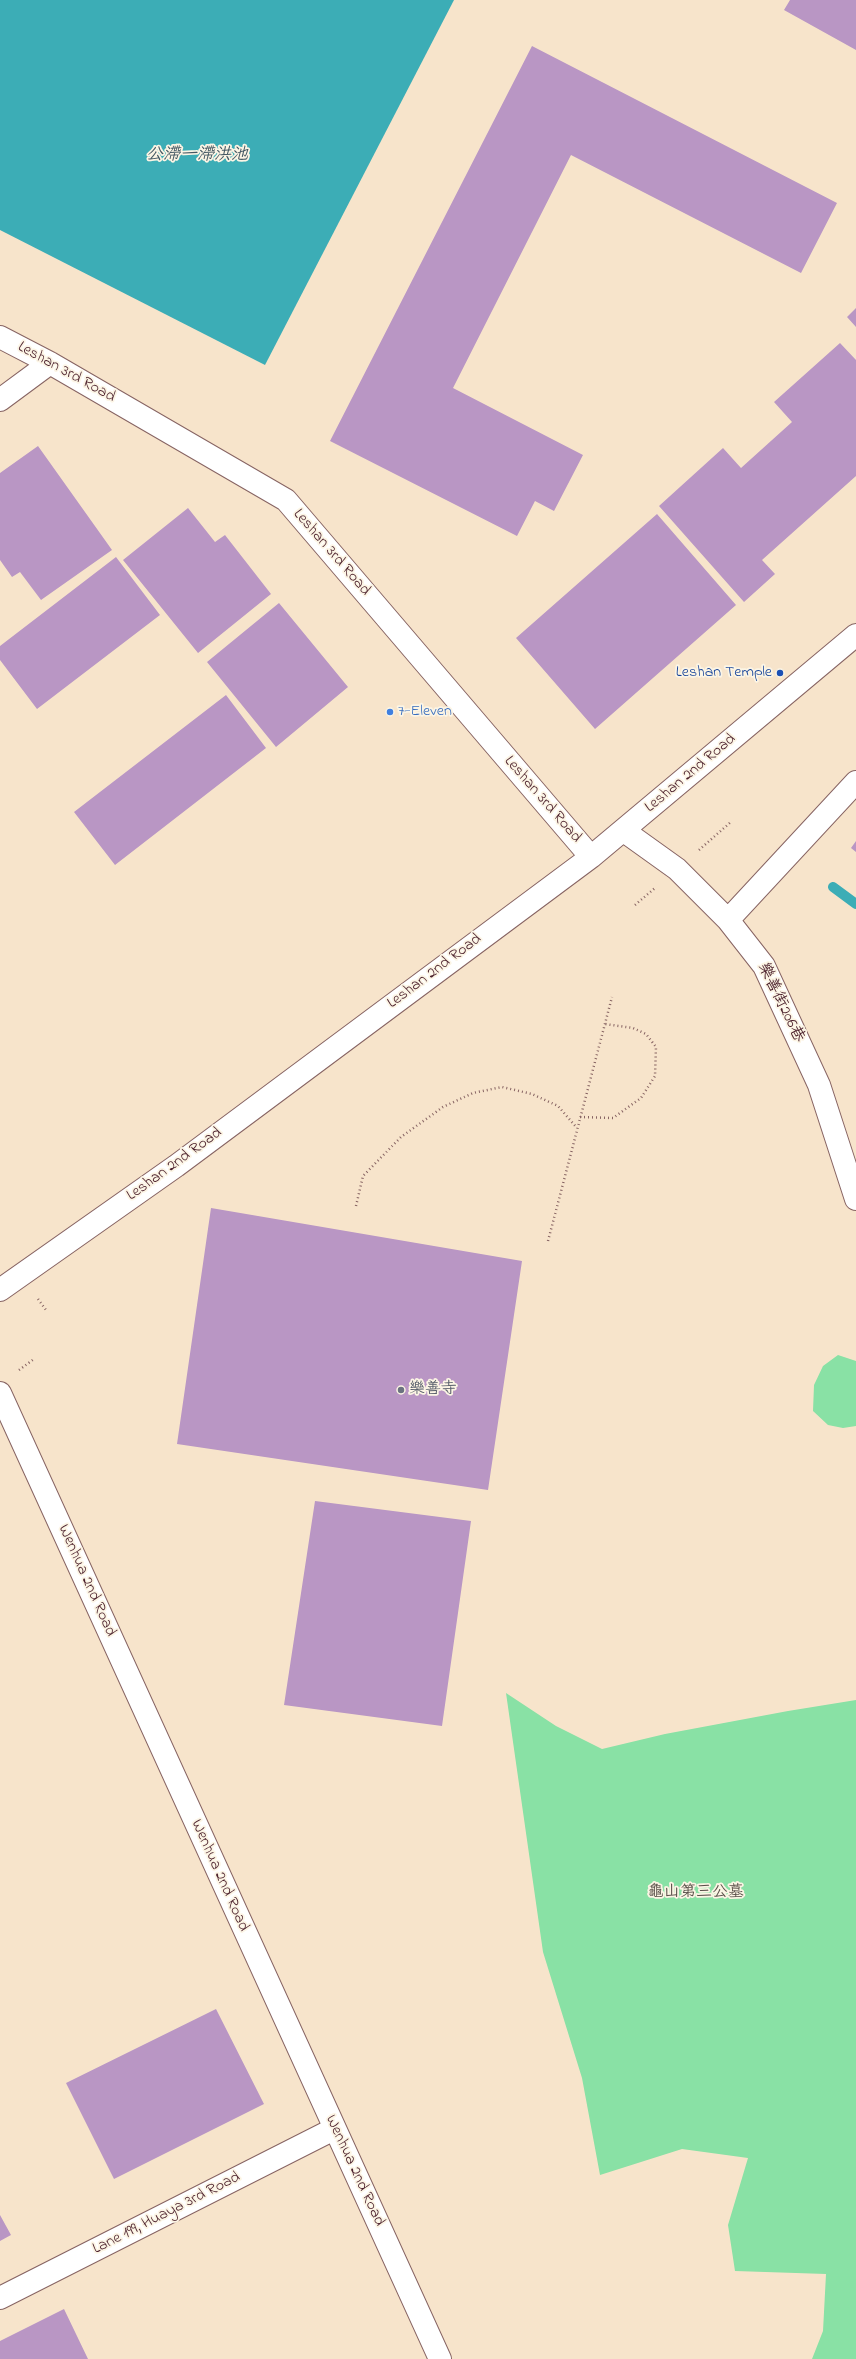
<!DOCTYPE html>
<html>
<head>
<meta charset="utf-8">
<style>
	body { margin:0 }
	canvas { display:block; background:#f7e4cb }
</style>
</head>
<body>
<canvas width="856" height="2359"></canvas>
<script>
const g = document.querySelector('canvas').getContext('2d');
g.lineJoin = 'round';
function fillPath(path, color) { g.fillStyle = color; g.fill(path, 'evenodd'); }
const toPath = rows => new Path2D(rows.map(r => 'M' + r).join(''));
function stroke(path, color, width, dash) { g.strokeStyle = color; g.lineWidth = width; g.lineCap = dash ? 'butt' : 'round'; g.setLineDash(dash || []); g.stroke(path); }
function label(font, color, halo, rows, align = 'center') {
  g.font = font + ' "Indie Flower","LXGW WenKai TC",sans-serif'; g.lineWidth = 3.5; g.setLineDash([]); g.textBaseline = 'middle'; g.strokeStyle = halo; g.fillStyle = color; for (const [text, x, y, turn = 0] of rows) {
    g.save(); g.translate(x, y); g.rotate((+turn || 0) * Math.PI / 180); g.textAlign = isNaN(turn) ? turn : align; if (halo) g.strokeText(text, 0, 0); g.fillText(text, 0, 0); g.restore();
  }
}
const green = toPath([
	[838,1355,856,1361,856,1426,843,1428,828,1425,813,1411,814,1385,823,1366],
	[506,1693,556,1726,602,1749,665,1734,788,1711,856,1700,856,2359,812,2359,823,2331,826,2274,735,2271,728,2225,748,2158,682,2149,600,2175,582,2078,543,1952]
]);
const water = toPath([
	[0,0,454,0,265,365,0,230]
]);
const stream = toPath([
	[833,887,856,904]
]);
const building = toPath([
	[790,0,856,0,856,50,784,10],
	[532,46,837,203,801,273,571,155,453,388,583,455,554,511,535,501,517,536,330,441],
	[856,308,856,327,847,317],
	[840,343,856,360,856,476,762,560,775,574,744,602,659,506,723,448,741,468,792,422,774,402],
	[38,446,112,550,41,600,20,572,12,577,0,560,0,473],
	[188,508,215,542,225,535,271,594,198,653,123,560],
	[657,514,736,605,595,729,516,638],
	[116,557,160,615,37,709,0,660,0,646],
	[279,603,348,687,276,747,207,662],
	[226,695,266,748,115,865,74,812],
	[856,841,856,852,851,848],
	[211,1208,522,1261,488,1490,177,1444],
	[315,1501,471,1521,442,1726,284,1705],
	[216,2009,264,2104,114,2179,66,2083],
	[0,2215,11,2235,0,2241],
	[64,2309,88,2359,0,2359,0,2341]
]);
const path = toPath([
	[699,850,732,821],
	[635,905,655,888],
	[580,1117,613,1118,641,1098,655,1076,656,1047,646,1034,633,1028,605,1024],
	[356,1206,363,1176,401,1137,443,1107,473,1093,502,1087,532,1094,558,1106,577,1128],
	[548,1241,612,997],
	[38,1299,46,1310],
	[19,1370,34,1359]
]);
const minor = toPath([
	[0,337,50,363,286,500,591,857],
	[0,400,50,363],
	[624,831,677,869,728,920,764,966,819,1085,856,1199],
	[728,920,856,782],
	[0,1290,176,1166,591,857,856,635],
	[0,1393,440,2359],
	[0,2298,334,2129]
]);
const markers = [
	[780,673,4,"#1a4fb4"],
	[390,712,4,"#3f7fe0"],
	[401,1390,4,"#6b7280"]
];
const streetNames = [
	["Leshan 3rd Road",66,373,29],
	["Leshan 3rd Road",331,553,49],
	["Leshan 2nd Road",691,774,-40],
	["Leshan 3rd Road",542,800,49],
	["Leshan 2nd Road",435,972,-37],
	["樂善街206巷",780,1003,64],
	["Leshan 2nd Road",175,1165,-36],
	["Wenhua 2nd Road",86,1581,66],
	["Wenhua 2nd Road",219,1876,66],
	["Wenhua 2nd Road",354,2171,65],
	["Lane 199, Huaya 3rd Road",167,2214,-27]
];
const transitNames = [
	["Leshan Temple",772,673]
];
const shopNames = [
	["7-Eleven",398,712]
];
const worshipNames = [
	["樂善寺",409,1390]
];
const parkNames = [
	["龜山第三公墓",696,1893]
];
const waterNames = [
	["公滯一滯洪池",197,156]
];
fillPath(green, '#89e1a5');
fillPath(water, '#3cadb6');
stroke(stream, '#3cadb6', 10);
fillPath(building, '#b996c4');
stroke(minor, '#876463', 24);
stroke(path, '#876463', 2.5, [1, 3]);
stroke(minor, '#fff', 22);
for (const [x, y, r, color] of markers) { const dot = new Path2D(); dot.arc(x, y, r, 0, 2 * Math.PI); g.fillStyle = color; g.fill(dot); stroke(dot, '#fcf5e5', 1.5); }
label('16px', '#4a1f2b', '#fcf5e5', streetNames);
label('16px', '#164399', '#fcf5e5', transitNames, 'right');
label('16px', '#366cbe', '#fcf5e5', shopNames, 'left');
label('16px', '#5b616d', '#fcf5e5', worshipNames, 'left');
label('16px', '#5a504a', '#fcf5e5', parkNames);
label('italic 17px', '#445863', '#fcf5e5', waterNames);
</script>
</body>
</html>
